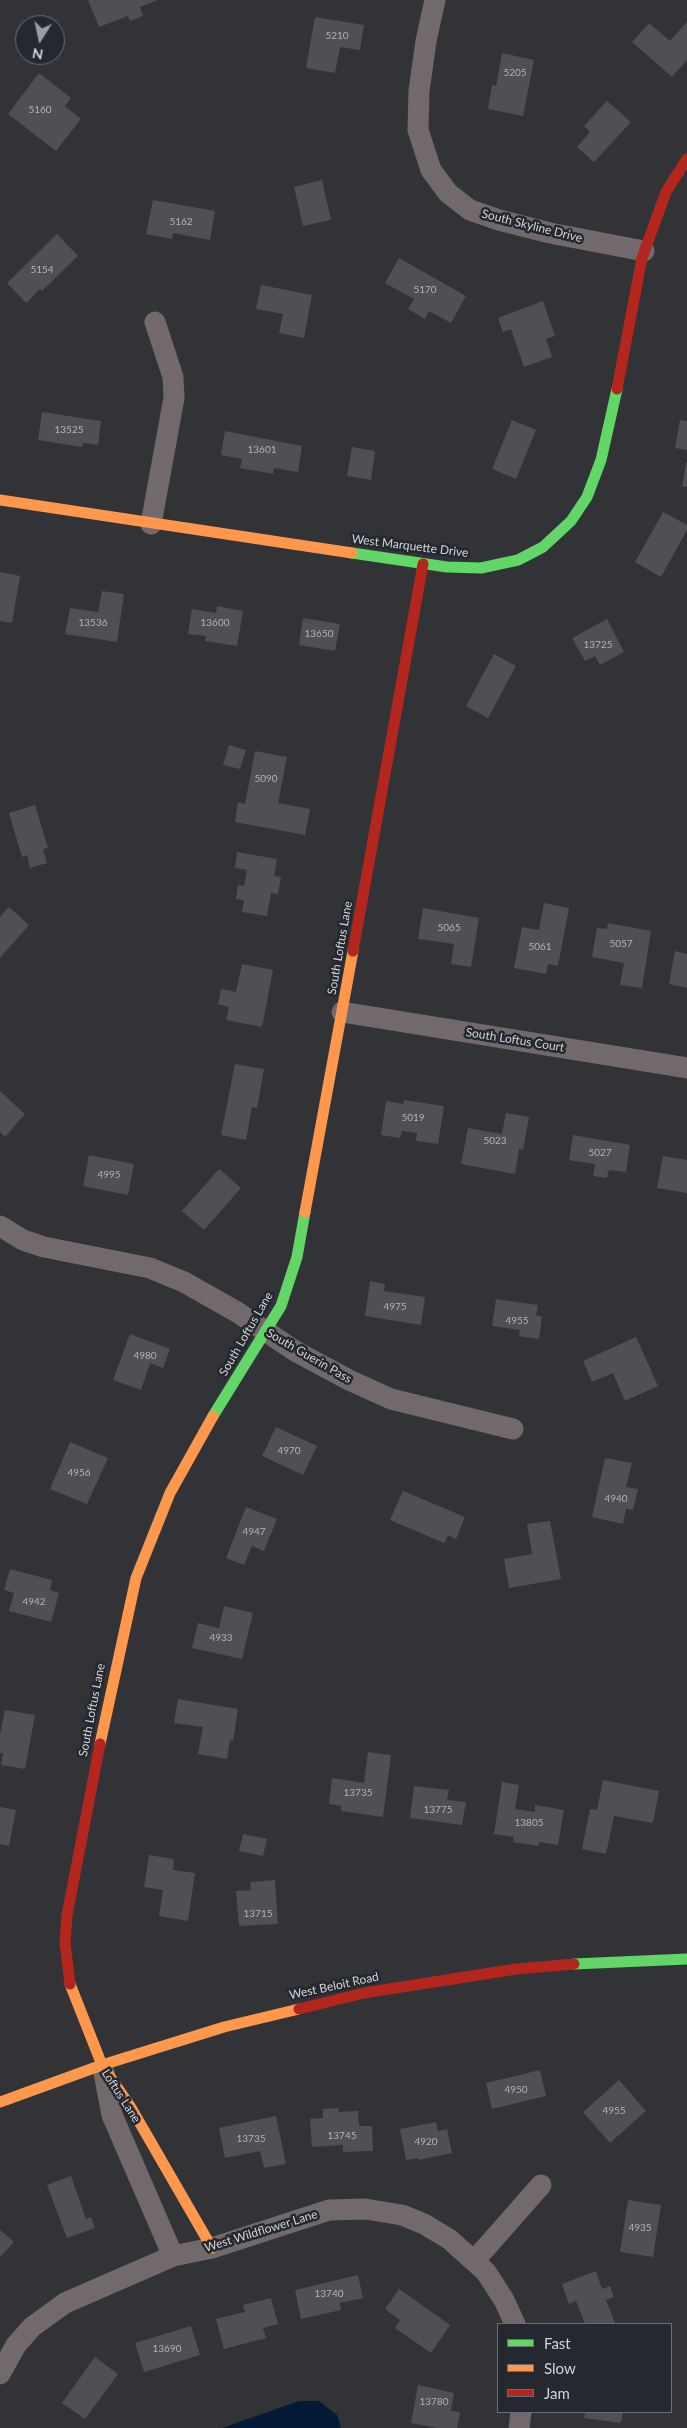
<!DOCTYPE html>
<html>
<head>
<meta charset="utf-8">
<style>
	body { margin:0 }
	#map { position:relative; width:687px; height:2428px; overflow:hidden; background:#313337; font-family:Lato,sans-serif }
	canvas { display:block }
	.legend { position:absolute; left:497px; top:2323px; width:175px; height:90px; box-sizing:border-box; background:#25282f; border:1px solid #6a6d73; margin:0; padding:6px 9px; list-style:none; font-size:15px; color:#d2d4d9 }
	.legend li { display:flex; align-items:center; gap:10px; height:25px }
	.legend b { width:25px; border:1px solid #6a6d73 }
	.north { position:absolute; left:15px; top:15px; width:50px; height:50px; box-sizing:border-box; background:#25282f; border:1px solid #6a6d73; border-radius:50%; rotate:190deg; font-size:14px; font-weight:700; line-height:20px; text-align:center; color:#d2d4d9 }
	.north::after { content:''; display:block; margin:auto; width:18px; height:22px; background:#9a9ca0; clip-path:polygon(50% 0,100% 100%,50% 72%,0 100%) }
</style>
</head>
<body>
<div id="map">
<canvas width="687" height="2428"></canvas>
<ul class="legend">
<li><b style="height:6px;background:#63d668"></b>Fast</li>
<li><b style="height:6px;background:#ff974d"></b>Slow</li>
<li><b style="height:6px;background:#b3261e"></b>Jam</li>
</ul>
<div class="north">N</div>
</div>
<script>
const g = document.querySelector('canvas').getContext('2d');
g.lineJoin = 'round';
function fillPath(path, color) { g.fillStyle = color; g.fill(path, 'evenodd'); }
const toPath = rows => new Path2D(rows.map(r => 'M' + r).join(''));
function stroke(path, color, width, dash) { g.strokeStyle = color; g.lineWidth = width; g.lineCap = dash ? 'butt' : 'round'; g.setLineDash(dash || []); g.stroke(path); }
function label(font, color, halo, rows, align = 'center') {
  g.font = font + ' Lato,sans-serif'; g.lineWidth = 5; g.setLineDash([]); g.textBaseline = 'middle'; g.strokeStyle = halo; g.fillStyle = color; for (const [text, x, y, turn = 0] of rows) {
    g.save(); g.translate(x, y); g.rotate((+turn || 0) * Math.PI / 180); g.textAlign = isNaN(turn) ? turn : align; if (halo) g.strokeText(text, 0, 0); g.fillText(text, 0, 0); g.restore();
  }
}
const water = toPath([
	[299,2401,319,2401,337,2415,341,2428,222,2428]
]);
const building = toPath([
	[88,0,158,0,140,7,143,16,130,21,128,16,99,27],
	[315,17,364,25,360,50,340,47,335,73,306,68],
	[687,22,687,60,672,77,632,42,649,23,670,41],
	[502,53,534,60,523,116,488,109,492,85,496,86],
	[39,73,71,98,65,106,81,119,56,151,8,114],
	[607,101,631,122,594,162,577,147,590,132,584,126],
	[322,180,331,220,303,226,294,187],
	[153,200,215,211,210,240,173,233,172,239,146,234],
	[57,234,78,256,42,291,40,289,26,303,7,283],
	[399,258,466,296,451,323,429,311,425,319,408,309,414,299,385,283],
	[261,285,312,295,304,338,279,333,283,314,256,309],
	[543,301,555,336,546,339,552,357,524,367,511,329,503,332,498,318],
	[42,412,101,421,98,445,83,443,82,447,38,440],
	[512,420,536,430,516,479,492,469],
	[680,420,687,421,687,450,675,448],
	[225,431,302,446,298,472,274,468,273,474,240,468,242,459,221,455],
	[352,447,375,451,371,480,347,476],
	[686,463,687,463,687,487,682,486],
	[663,512,687,525,687,530,661,577,635,562],
	[0,572,20,576,12,623,0,621],
	[102,591,124,594,117,642,65,634,70,608,98,612],
	[217,606,243,611,237,646,205,641,206,636,188,634,192,609,216,613],
	[303,618,340,624,335,651,299,645],
	[607,619,624,652,600,665,595,656,585,661,572,638],
	[494,654,516,666,488,718,466,706],
	[229,745,246,750,240,769,223,765],
	[255,751,287,757,278,803,310,809,305,835,235,822,238,802,245,804],
	[35,805,48,848,43,849,47,863,30,868,27,855,22,857,9,813],
	[237,852,277,859,274,876,281,877,278,894,271,893,267,916,242,912,244,900,236,899,238,885,244,886,247,870,235,868],
	[544,903,569,908,558,966,548,964,546,974,514,968,522,927,539,930],
	[9,907,29,925,0,958,0,917],
	[423,908,479,918,471,967,451,964,454,944,418,939],
	[608,923,651,931,642,988,620,985,624,963,592,957,597,928,607,929],
	[675,951,687,954,687,988,669,984],
	[242,964,273,970,262,1027,226,1020,229,1007,218,1004,221,989,236,992],
	[235,1064,264,1069,257,1108,252,1107,246,1140,221,1135],
	[0,1091,25,1114,5,1137,0,1132],
	[404,1100,444,1106,438,1144,416,1141,417,1133,402,1131,400,1138,381,1135,386,1101,403,1104],
	[506,1113,529,1117,523,1150,519,1149,515,1174,461,1164,468,1128,502,1134],
	[573,1135,630,1145,626,1172,609,1170,607,1178,593,1176,595,1164,569,1160],
	[89,1155,134,1164,128,1195,83,1186],
	[663,1156,687,1160,687,1193,657,1188],
	[219,1169,241,1188,204,1230,182,1211],
	[370,1281,385,1284,384,1291,425,1297,421,1325,365,1316],
	[496,1299,538,1305,536,1315,542,1317,539,1339,519,1336,520,1330,492,1326],
	[130,1334,170,1349,163,1368,150,1363,141,1390,113,1380],
	[636,1337,658,1386,625,1401,613,1373,592,1382,583,1361],
	[276,1427,317,1446,303,1475,262,1456],
	[70,1442,108,1458,87,1504,50,1489],
	[605,1458,632,1463,626,1487,638,1489,633,1510,626,1509,623,1524,592,1517],
	[403,1491,465,1517,456,1539,448,1535,444,1543,390,1520],
	[246,1507,277,1519,264,1551,252,1546,244,1565,226,1558],
	[550,1521,561,1579,509,1588,504,1559,532,1554,527,1524],
	[10,1569,52,1580,50,1590,59,1593,51,1622,9,1611,14,1593,4,1590],
	[224,1606,253,1613,242,1659,192,1648,198,1623,219,1628],
	[178,1699,238,1709,233,1741,230,1740,227,1759,198,1754,203,1727,174,1723],
	[5,1710,35,1715,25,1769,1,1765,3,1753,0,1753,0,1735],
	[368,1752,391,1755,383,1817,341,1811,341,1806,329,1804,332,1778,364,1783],
	[603,1780,659,1791,653,1823,614,1816,606,1854,582,1849,590,1809,597,1810],
	[502,1782,519,1785,515,1809,535,1812,535,1805,564,1810,558,1845,539,1842,538,1846,513,1842,514,1837,494,1834],
	[414,1786,449,1790,447,1800,466,1802,462,1825,410,1818],
	[0,1807,16,1810,9,1846,0,1844],
	[243,1834,267,1839,263,1856,239,1851],
	[149,1855,174,1859,173,1870,195,1873,188,1921,159,1916,163,1890,144,1887],
	[275,1880,278,1924,239,1926,236,1891,251,1890,250,1882],
	[540,2070,546,2096,492,2109,486,2083],
	[619,2080,646,2111,610,2143,583,2112],
	[338,2108,339,2112,358,2111,359,2126,372,2126,373,2151,343,2152,343,2145,312,2147,310,2119,323,2118,323,2109],
	[276,2116,286,2164,264,2168,260,2151,225,2158,219,2128],
	[436,2122,438,2131,447,2129,452,2153,419,2160,418,2158,406,2160,400,2129],
	[71,2176,86,2219,91,2217,95,2228,67,2238,47,2185],
	[628,2200,661,2205,653,2257,620,2252],
	[0,2230,14,2242,0,2257],
	[596,2271,602,2289,610,2286,614,2297,606,2300,615,2323,610,2324,585,2324,576,2301,569,2304,562,2284],
	[358,2275,363,2298,340,2303,341,2310,301,2319,295,2290],
	[399,2289,450,2325,431,2353,395,2328,400,2320,385,2309],
	[271,2298,278,2324,263,2328,266,2338,224,2349,216,2319,245,2312,243,2305],
	[191,2326,200,2355,144,2372,135,2343],
	[95,2357,118,2374,85,2419,62,2403],
	[418,2385,454,2393,451,2411,460,2412,457,2428,437,2428,411,2423],
	[585,2412,623,2412,621,2423,584,2418]
]);
const street = toPath([
	[435,0,426,41,419,91,418,130,431,170,448,193,470,210,499,220,550,233,644,251],
	[151,524,174,398,173,377,155,322],
	[342,1012,687,1068],
	[0,1226,23,1240,44,1247,150,1268,184,1282,237,1312,295,1351,349,1380,391,1399,513,1429],
	[104,2073,112,2115,173,2256],
	[475,2260,541,2185],
	[0,2374,16,2345,32,2327,65,2303,173,2256,212,2248,329,2210,365,2209,402,2215,424,2224,449,2239,486,2272,504,2300,515,2324],
	[519,2428,521,2412]
]);
const fast = toPath([
	[352,553,447,567,481,568,518,560,543,547,571,521,587,497,601,460,617,389],
	[213,1416,281,1306,297,1257,305,1212],
	[574,1964,687,1959]
]);
const slow = toPath([
	[0,500,352,553],
	[305,1212,353,951],
	[100,1744,136,1578,170,1493,213,1416],
	[70,1984,102,2065,130,2106,212,2248],
	[0,2102,102,2065,224,2027,299,2009]
]);
const jam = toPath([
	[617,389,642,258,666,192,687,159],
	[353,951,423,564],
	[70,1984,65,1943,67,1915,100,1744],
	[299,2009,364,1993,516,1969,574,1964]
]);
const numberNames = [
	["5210",337,36],
	["5205",515,73],
	["5160",40,110],
	["5162",181,222],
	["5154",42,270],
	["5170",425,290],
	["13525",69,430],
	["13601",262,450],
	["13536",93,623],
	["13600",215,623],
	["13650",319,634],
	["13725",598,645],
	["5090",266,779],
	["5065",449,928],
	["5057",621,944],
	["5061",540,947],
	["5019",413,1118],
	["5023",495,1141],
	["5027",600,1153],
	["4995",109,1175],
	["4975",395,1307],
	["4955",517,1321],
	["4980",145,1356],
	["4970",289,1451],
	["4956",79,1473],
	["4940",616,1499],
	["4947",254,1532],
	["4942",34,1602],
	["4933",221,1638],
	["13735",358,1793],
	["13775",438,1810],
	["13805",529,1823],
	["13715",258,1914],
	["4950",516,2090],
	["4955",614,2111],
	["13745",342,2136],
	["13735",251,2139],
	["4920",426,2142],
	["4935",640,2228],
	["13740",329,2294],
	["13690",167,2349],
	["13780",434,2402]
];
const streetNames = [
	["South Skyline Drive",532,226,14],
	["West Marquette Drive",410,546,7],
	["South Loftus Lane",340,948,-80],
	["South Loftus Court",515,1040,9],
	["South Loftus Lane",246,1334,-60],
	["South Guerin Pass",309,1356,30],
	["South Loftus Lane",92,1710,-79],
	["West Beloit Road",334,1986,-12],
	["Loftus Lane",121,2096,57],
	["West Wildflower Lane",261,2231,-17]
];
fillPath(water, '#041935');
fillPath(building, '#4e5053');
stroke(street, '#71696b', 21);
stroke(fast, '#63d668', 11);
stroke(slow, '#ff974d', 11);
stroke(jam, '#b3261e', 11);
label('10px', '#b1b3b8', null, numberNames);
label('12px', '#d2d4d9', '#25282f', streetNames);
</script>
</body>
</html>
